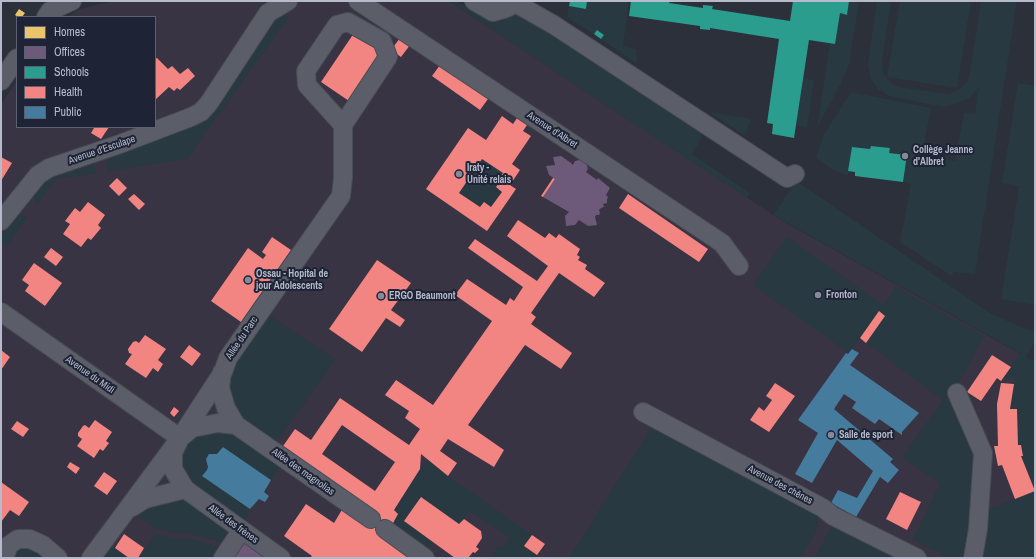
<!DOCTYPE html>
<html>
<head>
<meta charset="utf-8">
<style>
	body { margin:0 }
	#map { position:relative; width:1036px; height:559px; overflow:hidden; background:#2b303b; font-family:"Archivo Narrow",sans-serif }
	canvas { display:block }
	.frame { position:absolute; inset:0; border:2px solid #b6bacb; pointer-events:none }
	.legend { position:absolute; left:16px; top:16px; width:140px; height:112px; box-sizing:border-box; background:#1e2436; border:1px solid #5b6072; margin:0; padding:5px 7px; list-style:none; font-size:12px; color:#b6bacb }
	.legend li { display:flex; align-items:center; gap:8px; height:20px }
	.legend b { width:20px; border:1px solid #5b6072 }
</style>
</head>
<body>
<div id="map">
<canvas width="1036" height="559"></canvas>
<div class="frame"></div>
<ul class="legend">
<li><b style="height:11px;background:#e9c46a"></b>Homes</li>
<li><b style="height:11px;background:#6d597a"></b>Offices</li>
<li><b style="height:11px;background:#2a9d8f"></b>Schools</li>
<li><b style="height:11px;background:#f28482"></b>Health</li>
<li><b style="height:11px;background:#457b9d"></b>Public</li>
</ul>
</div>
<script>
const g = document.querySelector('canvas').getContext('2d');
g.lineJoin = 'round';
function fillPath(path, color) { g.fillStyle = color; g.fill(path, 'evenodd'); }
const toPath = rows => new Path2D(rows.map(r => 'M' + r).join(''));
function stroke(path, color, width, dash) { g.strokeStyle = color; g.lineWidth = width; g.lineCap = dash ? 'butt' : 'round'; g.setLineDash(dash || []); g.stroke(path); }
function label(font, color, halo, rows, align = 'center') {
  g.font = font + ' "Archivo Narrow",sans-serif'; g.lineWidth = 4; g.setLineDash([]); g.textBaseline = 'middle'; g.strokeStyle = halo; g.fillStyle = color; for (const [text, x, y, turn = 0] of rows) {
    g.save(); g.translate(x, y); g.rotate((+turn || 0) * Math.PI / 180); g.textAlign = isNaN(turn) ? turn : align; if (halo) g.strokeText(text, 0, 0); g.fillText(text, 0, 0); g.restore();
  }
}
const medical = toPath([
	[114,1,449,1,781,220,1035,362,1035,558,1,558,1,104,17,81,17,127,155,127,155,17,68,17,80,9]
]);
const green = toPath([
	[456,1,492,20,497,22,502,21,515,14,522,13,527,16,700,133,701,136,701,139,692,154,750,193,747,198,452,3],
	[587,1,629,1,623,46,636,49,637,64,601,39,604,35,597,30,594,34,567,17,569,6,586,9],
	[849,1,859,1,849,65,841,83,817,128,830,43,835,44,840,13,847,14],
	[877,1,891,1,882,61,883,73,890,82,899,87,948,94,957,91,967,82,970,73,981,1,1017,1,975,274,954,272,951,276,900,242,911,184,903,182,907,155,889,153,889,148,871,146,870,149,852,147,848,175,836,172,816,158,824,134,851,92,931,108,922,155,955,161,964,112,975,114,979,87,969,98,958,103,944,107,902,99,889,96,878,89,870,77,868,64],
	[900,1,971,1,957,88,887,77],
	[275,14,289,17,187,159,107,171,108,158,111,154,192,122],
	[803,78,814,80,807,127,796,125],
	[1018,83,1035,86,1035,305,1001,299,1019,186,1002,183],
	[709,112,751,119,745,136],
	[482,159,503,173,498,180,500,182,496,187,502,192,491,207,484,202,480,207,459,193],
	[89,162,93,164,97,173,56,179,37,205,34,195,43,184,53,175],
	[796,181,990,313,1023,328,1035,332,1035,341,1026,357,1035,362,1035,558,978,558,985,511,1035,491,1021,456,1023,456,1021,446,1018,445,1017,409,1010,409,1016,379,1003,379,1020,353,773,215],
	[17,214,28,217,5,248,1,240,1,236],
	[787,237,883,305,896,287,984,336,963,375,954,390,971,444,974,457,972,506,967,556,962,558,950,558,913,539,940,484,902,457,943,400,866,343,885,316,879,311,849,353,753,285],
	[268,315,336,359,274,446,233,412,224,390,228,372],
	[651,428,817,511,818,527,801,558,569,558],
	[232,432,281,466,271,480,223,447,217,454,211,454,208,457,206,462,208,467,202,476,250,509,250,511,242,524,183,479,180,455,182,444,196,433],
	[427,459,448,476,532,535,524,546,537,555,535,558,489,558,497,548,504,546,510,538,470,511,459,524,421,497,404,521,432,542,425,552,392,525,398,514,394,510],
	[168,499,185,499,229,531,229,535,224,543,187,533,175,533,156,528,135,514,141,510],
	[841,524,906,558,814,558,831,528],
	[155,535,173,539,186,538,219,547,223,549,218,558,138,558],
	[108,544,129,558,98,558],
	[30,547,51,558,11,558,13,553,19,549]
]);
const homes = toPath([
	[19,9,25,13,22,17,18,17,15,15]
]);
const offices = toPath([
	[561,156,571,163,573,165,575,161,585,159,588,169,586,172,597,180,598,178,610,188,606,195,608,197,607,199,607,203,603,204,604,207,601,208,599,210,600,213,599,215,596,215,595,217,597,225,588,226,579,220,575,225,566,226,565,216,569,212,543,197,555,179,549,175,546,166,555,165,553,157],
	[242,541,268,558,231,558]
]);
const schools = toPath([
	[570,1,587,1,586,9,569,6],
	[631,1,670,1,669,3,703,8,703,5,713,6,712,9,790,21,793,1,849,1,847,15,840,13,835,44,809,40,794,138,772,134,773,124,767,123,779,39,710,28,710,30,700,29,700,26,629,16],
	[597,30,604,35,601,39,594,34],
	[871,146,890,148,889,153,907,155,903,182,855,176,855,172,848,171,852,147,870,149]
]);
const health = toPath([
	[354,33,383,52,349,101,321,82],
	[400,38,410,45,401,57,391,50],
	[157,58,168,69,172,66,180,74,188,68,195,76,180,90,177,88,174,91,169,87,155,100,155,59],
	[440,65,488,99,480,110,432,76],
	[502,116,513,124,517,118,527,125,523,131,531,136,512,164,520,170,510,185,516,189,487,231,426,189,468,128,486,140],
	[482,159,503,173,498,180,500,182,496,187,502,192,491,207,484,202,480,207,459,193],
	[92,127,109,127,101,139,91,133,94,128],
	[1,157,12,163,1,181],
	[117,178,127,188,119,196,109,186],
	[553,178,555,179,543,197,541,196],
	[134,194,145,204,139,210,128,199],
	[628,194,708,249,699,262,619,208],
	[88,202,105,215,98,225,101,228,91,240,88,238,81,247,63,234,70,224,65,221,75,208,80,212],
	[518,220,545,238,549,233,556,238,559,234,580,249,577,255,580,257,578,260,587,265,585,269,605,283,594,297,559,273,531,313,536,317,531,324,572,353,561,369,525,345,468,425,504,450,494,467,448,439,440,451,457,463,448,476,421,454,420,469,394,510,398,514,392,525,415,558,310,558,312,556,284,536,306,504,334,523,343,508,281,449,295,429,311,440,340,398,409,445,420,429,405,418,409,411,385,395,396,380,433,405,492,321,455,295,467,279,506,305,510,298,514,301,523,287,468,248,475,239,537,281,548,266,507,236],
	[342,425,395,462,375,491,322,454],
	[272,237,291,250,241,322,211,301,248,248,263,259,266,255,262,252],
	[51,248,63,257,56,266,44,257],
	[377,260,411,283,391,310,405,320,400,327,386,318,362,352,329,329],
	[34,263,62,283,45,306,25,291,29,285,22,280],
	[879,311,885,316,866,343,860,338],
	[145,335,166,349,158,360,163,364,158,372,153,368,146,378,125,364,132,354,129,353,128,349,133,342,136,341,139,343],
	[189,345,201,354,192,366,180,357],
	[1,350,10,357,1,370],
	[992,355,1011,367,1001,381,997,378,981,401,967,392],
	[775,383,795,396,769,432,750,420,759,407,764,411,772,400,766,396],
	[1001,383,1014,384,1010,409,1017,409,1018,445,1021,445,1023,456,1021,456,1035,491,1015,499,1002,465,998,466,994,446,998,446,997,404],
	[174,407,179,411,174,417,170,413],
	[95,420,112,432,106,441,109,443,103,451,100,449,94,458,77,446,82,439,78,436,78,433,83,426,85,425,89,428],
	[17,421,29,429,23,437,11,429],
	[70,462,80,468,76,474,67,467],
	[104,472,117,481,107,495,94,486],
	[1,482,29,502,19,516,10,510,1,522],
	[900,492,921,502,907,530,886,519],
	[421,497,459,524,464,519,481,531,482,538,476,547,479,549,475,553,473,552,468,558,455,558,404,521],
	[124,534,144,548,138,558,129,558,115,548],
	[532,535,545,544,537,555,524,546]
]);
const public = toPath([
	[852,349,859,353,850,365,919,413,902,432,902,435,879,419,875,424,852,408,856,402,844,394,834,409,893,459,890,462,899,470,888,483,880,477,856,517,831,503,838,490,857,498,873,471,837,440,812,483,795,474,818,433,798,420,846,353,848,354],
	[223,447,271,480,264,492,269,496,265,502,259,499,250,509,202,476,207,470,208,467,206,459,209,454,217,454]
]);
const minor = toPath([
	[358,1,722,243,739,266],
	[474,1,493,12,504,9,509,7,513,1],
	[512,1,554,25,787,178,795,174],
	[46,17,50,11,72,1],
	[1,81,17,58],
	[1,221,38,175,49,168,120,144,191,117,201,112,209,103,268,13,288,1],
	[1,312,180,438],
	[222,372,220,388,226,408,236,425,218,423,192,428,180,438,173,453,173,469,185,489,281,558],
	[957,393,983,453,978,529,973,558],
	[643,412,823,508,833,516,917,558],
	[236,425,371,519],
	[132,507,145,499,185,489],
	[385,529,425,558],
	[4,558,9,545,18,539,30,539,43,545,58,558],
	[91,558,180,438,223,372,228,358,341,196,343,178,343,125,388,57,382,41,348,22,337,25,306,71,307,85,343,125],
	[223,558,241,531]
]);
const markers = [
	[905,156,4,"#858a99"],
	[459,174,4,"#858a99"],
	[248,280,4,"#858a99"],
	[818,295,4,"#858a99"],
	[381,296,4,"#858a99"],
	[831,435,4,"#858a99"]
];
const streetNames = [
	["Avenue d'Albret",552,130,33],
	["Avenue d'Esculape",102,150,-19],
	["Allée du Parc",242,338,-56],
	["Avenue du Midi",90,375,35],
	["Allée des magnolias",303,472,35],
	["Avenue des chênes",780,485,28],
	["Allée des frènes",233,524,36]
];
const poiNames = [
	["Collège Jeanne",913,150],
	["d'Albret",913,162],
	["Iraty -",467,168],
	["Unité relais",467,180],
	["Ossau - Hopital de",256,274],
	["jour Adolescents",256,286],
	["Fronton",826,295],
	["ERGO Beaumont",389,296],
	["Salle de sport",839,435]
];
fillPath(medical, '#383443');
fillPath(green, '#283941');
fillPath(homes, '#e9c46a');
fillPath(offices, '#6d597a');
fillPath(schools, '#2a9d8f');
fillPath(health, '#f28482');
fillPath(public, '#457b9d');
stroke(minor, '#474b54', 20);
stroke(minor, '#5b5e68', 18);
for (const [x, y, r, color] of markers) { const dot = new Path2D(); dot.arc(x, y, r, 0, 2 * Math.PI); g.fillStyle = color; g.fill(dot); stroke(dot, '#1e2436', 1.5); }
label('10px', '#b6bacb', '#1e2436', streetNames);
label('bold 10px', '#b6bacb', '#1e2436', poiNames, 'left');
</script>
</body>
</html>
